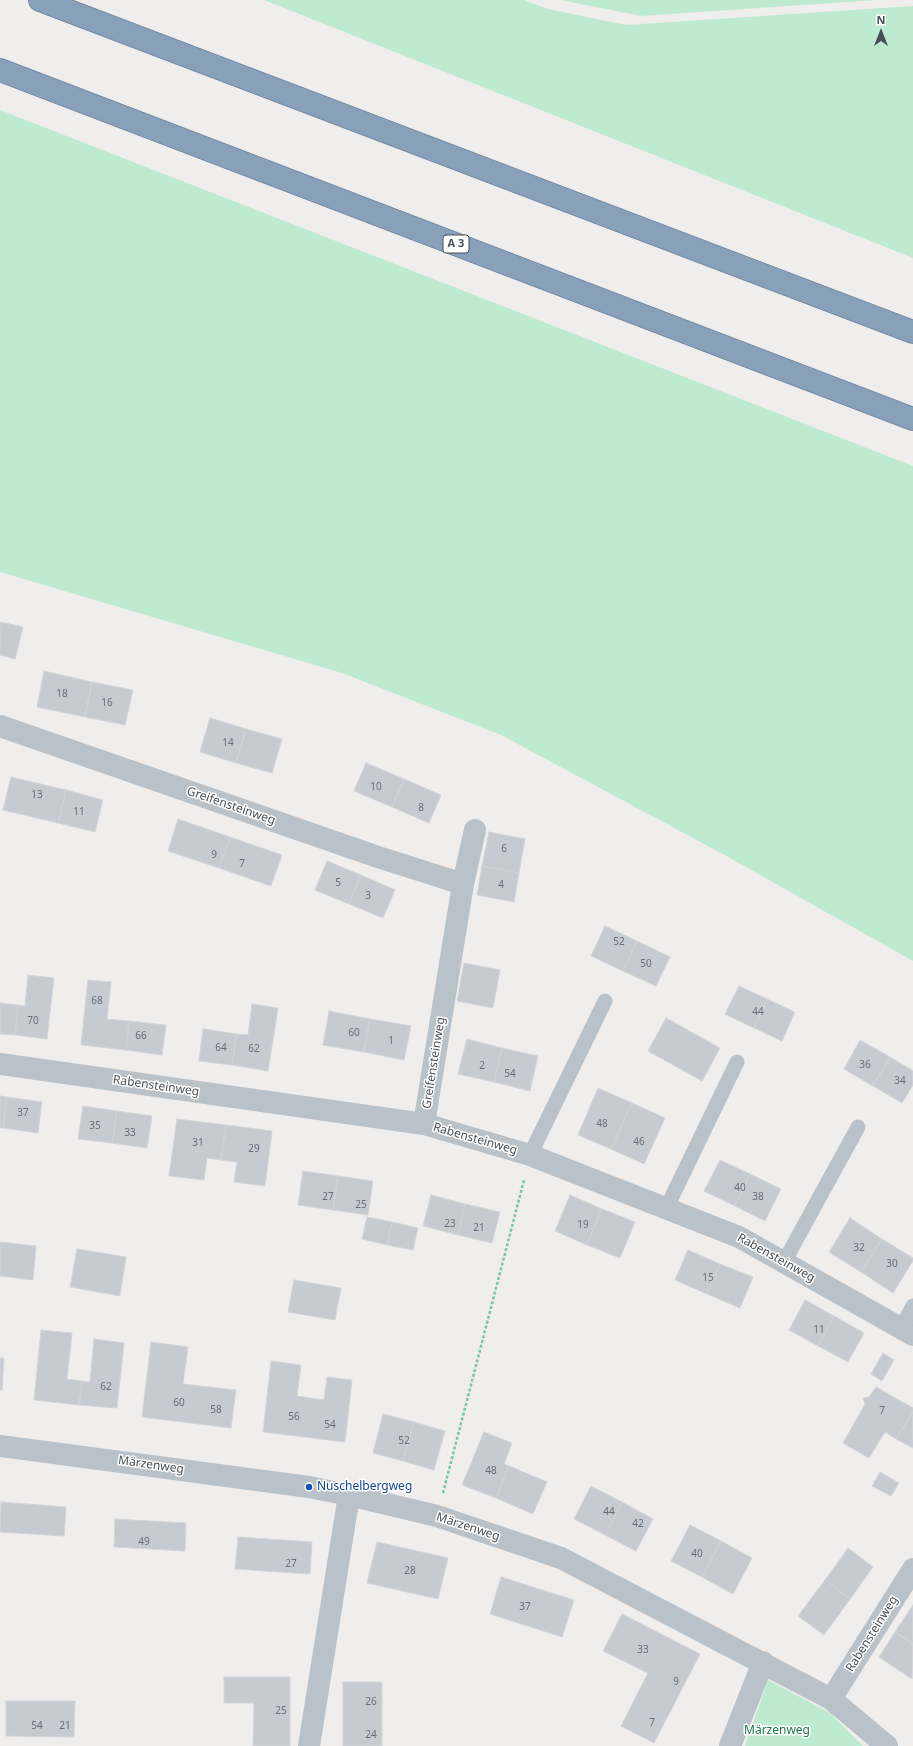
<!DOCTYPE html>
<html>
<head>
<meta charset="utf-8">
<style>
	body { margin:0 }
	#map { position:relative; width:913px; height:1746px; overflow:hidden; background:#f0eded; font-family:"Noto Sans",sans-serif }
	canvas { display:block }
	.north { position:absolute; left:861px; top:12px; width:40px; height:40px; -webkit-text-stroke:3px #fff; paint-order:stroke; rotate:0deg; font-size:11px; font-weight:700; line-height:16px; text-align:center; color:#475059 }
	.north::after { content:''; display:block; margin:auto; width:14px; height:18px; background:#475059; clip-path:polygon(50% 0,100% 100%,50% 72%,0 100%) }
</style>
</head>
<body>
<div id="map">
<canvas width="913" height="1746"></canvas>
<div class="north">N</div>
</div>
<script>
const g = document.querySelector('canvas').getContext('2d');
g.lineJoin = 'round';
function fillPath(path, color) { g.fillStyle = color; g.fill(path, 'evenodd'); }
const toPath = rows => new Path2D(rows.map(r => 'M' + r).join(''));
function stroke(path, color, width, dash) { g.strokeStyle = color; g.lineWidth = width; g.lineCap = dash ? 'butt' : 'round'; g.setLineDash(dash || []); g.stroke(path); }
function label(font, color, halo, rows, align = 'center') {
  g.font = font + ' "Noto Sans",sans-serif'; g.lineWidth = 3; g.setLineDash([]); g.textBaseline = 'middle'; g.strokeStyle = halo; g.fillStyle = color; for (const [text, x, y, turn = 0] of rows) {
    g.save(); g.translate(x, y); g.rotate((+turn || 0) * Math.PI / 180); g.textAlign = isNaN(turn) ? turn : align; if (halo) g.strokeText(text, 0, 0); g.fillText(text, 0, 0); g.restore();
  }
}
const green = toPath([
	[264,0,524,0,548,9,626,25,913,6,913,258],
	[560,0,877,0,641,16],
	[0,110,913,466,913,961,721,853,501,735,342,673,0,572],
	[768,1680,830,1713,863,1746,745,1746]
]);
const building = toPath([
	[0,622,23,627,15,659,0,655,0,622],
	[44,671,92,682,85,717,37,707,44,671],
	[92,682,133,690,125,725,85,717,92,682],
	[210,718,246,729,236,763,200,752,210,718],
	[246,729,282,739,272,773,236,763,246,729],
	[366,763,404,779,392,807,354,791,366,763],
	[11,777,66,790,58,823,3,810,11,777],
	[404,779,441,795,429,823,392,807,404,779],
	[66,790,103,800,95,832,58,823,66,790],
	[178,819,230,837,219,868,168,851,178,819],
	[489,832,525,839,519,873,482,866,489,832],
	[230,837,282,855,271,886,219,868,230,837],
	[327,861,361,875,349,904,315,890,327,861],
	[482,866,519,873,514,902,477,895,482,866],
	[361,875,395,890,383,918,349,904,361,875],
	[605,926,637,941,623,971,591,956,605,926],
	[637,941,670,957,656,986,623,971,637,941],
	[464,963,500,970,493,1008,457,1001,464,963],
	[28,975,54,978,47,1039,15,1035,18,1005,25,1006,28,975],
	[88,980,111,982,107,1019,129,1021,126,1050,81,1045,88,980],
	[739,986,767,999,754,1028,725,1014,739,986],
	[767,999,795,1012,782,1041,754,1028,767,999],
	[0,1003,18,1005,15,1035,0,1034,0,1003],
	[252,1004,278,1008,268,1071,232,1065,237,1034,248,1035,252,1004],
	[329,1011,370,1019,364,1052,323,1045,329,1011],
	[666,1018,720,1048,702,1081,648,1051,666,1018],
	[370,1019,411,1026,404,1060,364,1052,370,1019],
	[129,1021,166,1025,162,1055,126,1050,129,1021],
	[203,1029,237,1034,232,1065,199,1061,203,1029],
	[467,1039,502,1048,494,1082,458,1074,467,1039],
	[860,1040,890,1057,873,1086,844,1069,860,1040],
	[502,1048,538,1056,530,1091,494,1082,502,1048],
	[890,1057,913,1071,913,1085,902,1103,873,1086,890,1057],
	[598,1088,632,1103,611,1149,578,1135,598,1088],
	[0,1096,7,1097,3,1128,0,1128,0,1096],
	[7,1097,42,1102,38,1133,3,1128,7,1097],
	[632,1103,665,1118,644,1164,611,1149,632,1103],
	[83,1106,117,1111,112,1143,78,1139,83,1106],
	[117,1111,152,1116,147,1148,112,1143,117,1111],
	[177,1119,226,1125,221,1160,207,1158,204,1180,169,1176,177,1119],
	[226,1125,272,1131,265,1186,234,1182,237,1162,221,1160,226,1125],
	[720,1160,750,1174,735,1206,704,1191,720,1160],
	[303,1171,338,1176,333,1210,298,1205,303,1171],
	[750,1174,781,1189,765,1221,735,1206,750,1174],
	[338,1176,373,1181,368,1215,333,1210,338,1176],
	[431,1195,465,1204,458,1235,423,1226,431,1195],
	[570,1195,602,1209,587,1245,555,1231,570,1195],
	[465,1204,500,1212,492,1243,458,1235,465,1204],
	[602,1209,635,1222,620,1258,587,1245,602,1209],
	[367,1217,392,1222,387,1245,362,1239,367,1217],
	[850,1218,882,1239,861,1272,829,1252,850,1218],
	[392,1222,418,1228,413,1250,387,1245,392,1222],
	[882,1239,913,1258,913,1261,893,1293,861,1272,882,1239],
	[0,1242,36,1246,33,1280,0,1276,0,1242],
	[77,1249,126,1257,120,1296,70,1287,77,1249],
	[688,1250,720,1264,707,1294,675,1280,688,1250],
	[720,1264,753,1277,740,1308,707,1294,720,1264],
	[294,1280,341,1288,335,1320,288,1312,294,1280],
	[805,1300,834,1316,818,1346,789,1330,805,1300],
	[834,1316,864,1333,848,1362,818,1346,834,1316],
	[41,1330,72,1333,67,1379,82,1381,79,1405,34,1400,41,1330],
	[94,1339,124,1343,117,1408,79,1405,82,1381,90,1382,94,1339],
	[151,1342,188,1347,183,1384,236,1390,231,1428,142,1417,151,1342],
	[883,1353,894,1360,882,1381,871,1374,883,1353],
	[0,1358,4,1358,2,1390,0,1390,0,1358],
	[271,1361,301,1365,297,1396,324,1400,327,1377,352,1380,345,1442,263,1432,271,1361],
	[876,1387,913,1408,913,1412,896,1439,885,1432,869,1458,843,1443,865,1404,863,1398,869,1397,876,1387],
	[913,1412,913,1448,896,1439,913,1412],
	[383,1414,414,1422,403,1461,373,1453,383,1414],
	[414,1422,445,1431,434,1470,403,1461,414,1422],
	[484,1432,512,1443,504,1464,509,1466,496,1498,462,1485,484,1432],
	[509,1466,547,1482,533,1514,496,1498,509,1466],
	[880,1472,899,1483,891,1496,872,1486,880,1472],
	[591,1486,622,1502,605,1535,574,1519,591,1486],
	[1,1502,66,1507,64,1536,0,1532,1,1502],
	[622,1502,653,1519,636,1551,605,1535,622,1502],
	[115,1519,186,1523,185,1551,114,1547,115,1519],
	[690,1525,721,1541,702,1577,671,1561,690,1525],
	[238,1537,312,1542,310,1574,235,1569,238,1537],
	[721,1541,752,1558,733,1594,702,1577,721,1541],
	[377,1542,448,1558,438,1599,367,1583,377,1542],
	[848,1548,873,1567,850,1599,825,1580,848,1548],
	[501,1577,574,1600,562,1637,490,1614,501,1577],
	[825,1580,850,1599,824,1635,798,1616,825,1580],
	[913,1605,913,1644,895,1632,913,1605],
	[622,1614,700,1654,654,1743,621,1726,648,1673,603,1651,622,1614],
	[895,1632,913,1644,912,1679,879,1657,895,1632],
	[224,1677,290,1677,290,1746,253,1746,254,1703,224,1703,224,1677],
	[343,1682,382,1682,382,1746,343,1746,343,1682],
	[6,1701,75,1701,74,1737,6,1736,6,1701]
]);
const path = toPath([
	[443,1493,524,1180]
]);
const lane = toPath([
	[530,1155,605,1001],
	[666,1209,737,1062],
	[784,1262,858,1127],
	[901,1328,913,1306]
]);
const street = toPath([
	[0,726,378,857,463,884,424,1124],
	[463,884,475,830],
	[0,1064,424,1124,530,1155,739,1237,913,1335],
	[0,1446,309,1487,349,1495,437,1516,561,1558,831,1699,887,1746],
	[831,1699,913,1569],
	[309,1746,349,1495],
	[730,1746,763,1662]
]);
const highway = toPath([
	[40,0,913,332],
	[0,70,913,419]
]);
const markers = [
	[309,1487,4,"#1a4fb4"]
];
const numberNames = [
	["18",62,694],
	["16",107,703],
	["14",228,743],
	["10",376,787],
	["13",37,795],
	["8",421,808],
	["11",79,812],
	["6",504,849],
	["9",214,855],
	["7",242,864],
	["5",338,883],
	["4",501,885],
	["3",368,896],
	["52",619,942],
	["50",646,964],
	["68",97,1001],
	["44",758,1012],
	["70",33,1021],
	["60",354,1033],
	["66",141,1036],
	["1",391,1041],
	["64",221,1048],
	["62",254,1049],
	["36",865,1065],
	["2",482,1066],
	["54",510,1074],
	["34",900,1081],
	["37",23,1113],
	["48",602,1124],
	["35",95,1126],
	["33",130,1133],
	["46",639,1142],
	["31",198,1143],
	["29",254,1149],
	["40",740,1188],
	["27",328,1197],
	["38",758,1197],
	["25",361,1205],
	["23",450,1224],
	["19",583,1225],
	["21",479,1228],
	["32",859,1248],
	["30",892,1264],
	["15",708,1278],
	["11",819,1330],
	["62",106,1387],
	["60",179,1403],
	["58",216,1410],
	["7",882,1411],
	["56",294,1417],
	["54",330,1425],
	["52",404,1441],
	["48",491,1471],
	["44",609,1512],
	["42",638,1524],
	["49",144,1542],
	["40",697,1554],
	["27",291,1564],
	["28",410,1571],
	["37",525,1607],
	["33",643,1650],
	["9",676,1682],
	["26",371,1702],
	["25",281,1711],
	["7",652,1723],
	["54",37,1726],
	["21",65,1726],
	["24",371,1735]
];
const shields = [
	[456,244,26]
];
const shieldNames = [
	["A 3",456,244]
];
const streetNames = [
	["Greifensteinweg",231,806,19],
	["Greifensteinweg",434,1063,-81],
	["Rabensteinweg",156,1086,8],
	["Rabensteinweg",475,1139,16],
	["Rabensteinweg",776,1258,29],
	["Märzenweg",151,1465,8],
	["Märzenweg",468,1527,18],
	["Rabensteinweg",872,1634,-58]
];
const transitNames = [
	["Nuschelbergweg",317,1487]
];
const parkNames = [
	["Märzenweg",777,1731]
];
fillPath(green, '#beebd0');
fillPath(building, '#c7cad0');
stroke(building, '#d2d4d9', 1);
stroke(highway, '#748ba5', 24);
stroke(path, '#79c6a1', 2.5, [3, 2]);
stroke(lane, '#bac2c9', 15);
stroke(street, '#bac2c9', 22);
stroke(highway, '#88a0b9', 22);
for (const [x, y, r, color] of markers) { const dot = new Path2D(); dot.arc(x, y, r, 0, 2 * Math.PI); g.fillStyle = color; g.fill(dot); stroke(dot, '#fff', 1.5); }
label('10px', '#676e77', null, numberNames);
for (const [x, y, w] of shields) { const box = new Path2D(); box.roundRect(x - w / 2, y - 9, w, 18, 3); g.fillStyle = '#fff'; g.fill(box); stroke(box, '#475059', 1); }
label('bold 11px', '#475059', null, shieldNames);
label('12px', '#475059', '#fff', streetNames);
label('12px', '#164399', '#fff', transitNames, 'left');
label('12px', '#1d754a', '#fff', parkNames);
</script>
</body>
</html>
